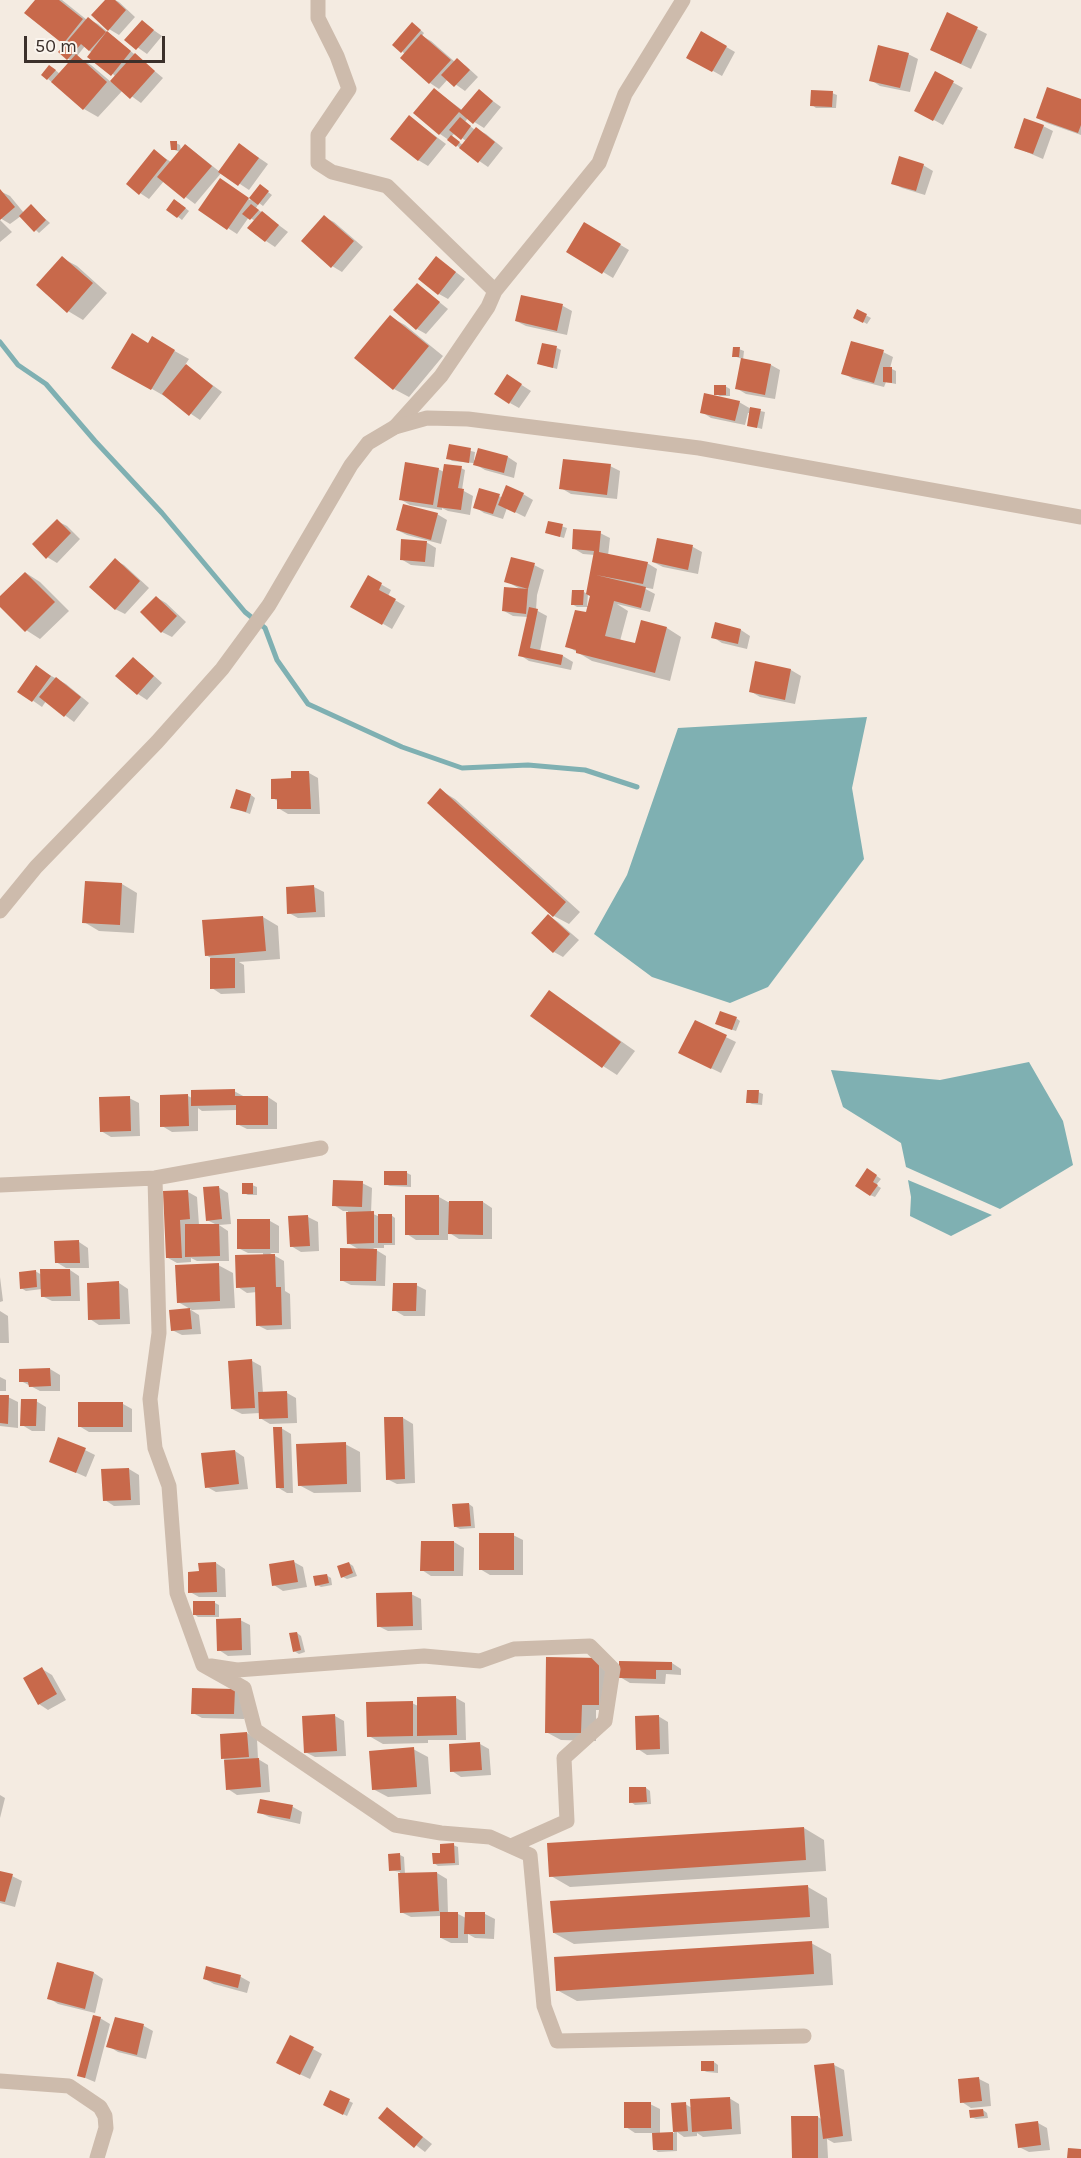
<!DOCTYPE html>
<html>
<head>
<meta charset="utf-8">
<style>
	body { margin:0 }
	#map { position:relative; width:1081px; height:2158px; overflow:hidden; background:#f4ebe1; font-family:Karla,sans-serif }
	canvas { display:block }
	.scale { position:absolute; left:24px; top:36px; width:141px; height:27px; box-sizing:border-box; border:3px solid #3b302b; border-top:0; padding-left:8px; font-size:18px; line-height:21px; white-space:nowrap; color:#3b302b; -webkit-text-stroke:4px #fbf5ee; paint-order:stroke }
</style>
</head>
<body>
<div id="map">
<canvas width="1081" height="2158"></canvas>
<div class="scale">50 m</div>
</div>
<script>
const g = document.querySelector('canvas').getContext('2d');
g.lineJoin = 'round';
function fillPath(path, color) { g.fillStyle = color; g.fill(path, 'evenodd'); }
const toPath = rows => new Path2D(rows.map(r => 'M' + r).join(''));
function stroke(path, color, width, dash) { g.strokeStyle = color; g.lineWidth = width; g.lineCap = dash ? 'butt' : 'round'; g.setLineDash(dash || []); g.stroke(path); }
const water = toPath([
	[867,717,852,788,864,859,768,987,730,1003,652,977,594,934,627,875,678,728],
	[1029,1062,1063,1121,1073,1165,1000,1209,906,1167,901,1143,843,1107,831,1070,940,1080],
	[908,1180,992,1215,951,1236,910,1216,911,1197]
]);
const shadow = toPath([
	[37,0,62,0,87,20,88,19,98,24,163,78,141,103,123,90,98,117,84,109,48,79,54,69,60,74,71,61,60,52,66,44],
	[85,46,116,77,111,82,91,65,77,56],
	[107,0,115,0,119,2,135,17,119,35,109,29],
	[948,14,987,34,971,69,941,55],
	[142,22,162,36,147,54,127,40],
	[416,26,424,33,422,36,431,41,455,62,457,60,466,66,478,77,465,91,448,79,439,89,430,83,402,51],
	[702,33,735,52,722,76,688,57],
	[908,54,918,59,910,92,880,86,871,80],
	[936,73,963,88,943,125,916,110],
	[435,90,462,110,479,91,501,107,484,128,468,118,465,122,475,130,476,129,486,134,503,148,488,167,440,134],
	[455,133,466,141,463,145,451,137],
	[832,93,837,95,836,108,816,108,812,105],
	[1081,100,1081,135,1047,123,1037,118],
	[410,117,446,144,428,166,418,160],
	[1043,126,1053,131,1043,159,1015,147],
	[176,143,180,145,181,151,186,145,220,172,249,151,268,164,249,190,222,172,195,204,164,181,149,199,140,193,154,151,171,162,180,152,172,149],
	[923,165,933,171,925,195,902,188,892,183],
	[230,186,250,200,260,186,272,195,263,206,259,203,256,208,288,232,275,247,266,241,255,221,249,217,237,234,200,210],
	[0,191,10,196,24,213,31,206,50,223,39,233,21,216,10,224,0,218],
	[179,203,189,211,182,220,168,209],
	[324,217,334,222,363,247,342,272,332,266],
	[0,220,12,232,0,242],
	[585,224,629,250,613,278,568,251],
	[62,258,77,266,107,293,83,320,68,311],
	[437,258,465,279,448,299,439,294],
	[418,285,448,309,426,334,417,329],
	[563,306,572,311,567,335,526,326,516,321],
	[858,311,871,318,867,324,855,317],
	[390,317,405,325,443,356,409,397,394,389,356,358],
	[153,339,189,359,185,365,222,392,200,420,166,397,114,367,149,345],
	[557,348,561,350,557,369,539,364],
	[739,349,744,351,743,360,771,365,780,370,775,399,746,394,736,388,742,359,734,356],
	[883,352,893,357,890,368,896,371,896,384,886,382,884,387,853,379,843,373],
	[517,382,531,391,519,408,510,403],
	[725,386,730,389,730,396,720,396,716,394],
	[739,402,751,409,765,412,762,429,748,425,750,413,748,413,745,425,711,418,702,412],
	[450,446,475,452,474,460,476,461,479,450,508,457,517,463,514,478,485,470,473,463,452,461,448,458],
	[610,466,620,471,617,499,571,494,561,488],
	[461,468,465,470,462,490,473,496,470,515,448,511,442,508,442,510,410,505,400,499,438,469,444,472],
	[523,494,533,500,525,517,507,508,503,519,484,513,475,507,499,496,503,498],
	[437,514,447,520,441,544,407,535,397,530],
	[57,521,67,526,80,539,57,563,47,557],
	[549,522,567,528,564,538,547,533],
	[600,533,610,538,608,556,647,563,657,569,653,589,642,587,655,594,650,612,617,604,628,611,620,641,636,645,667,628,681,637,670,681,592,661,567,646,587,614,589,607,577,607,572,604,584,592,587,594,595,555,583,554,573,548],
	[588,594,592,596,589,606,587,606],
	[658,540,693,547,702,552,698,574,663,567,653,562],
	[426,542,436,548,434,567,411,565,401,559],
	[115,560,124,565,149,588,125,614,115,609],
	[534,565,544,570,537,595,536,610,547,616,540,651,563,656,573,662,571,670,529,661,520,655,528,617,513,616,504,611,520,589,506,581],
	[26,573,40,582,69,611,40,639,26,630,0,604,0,598],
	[368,577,391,590,388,596,405,606,392,629,352,606],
	[156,597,166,603,186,622,172,637,162,632],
	[741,630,750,636,747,649,722,643,713,637],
	[133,659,142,665,162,683,147,700,138,694],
	[756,663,791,670,801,676,795,704,760,697,750,691],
	[46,673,66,684,89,703,74,722,46,701,42,707,19,691],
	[309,773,318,778,320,814,288,814,278,808,279,802,273,798,292,780],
	[440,790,455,799,580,912,569,924,554,916],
	[251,795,255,798,250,814,236,809],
	[122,884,137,893,134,933,99,931,84,922],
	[314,887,324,892,325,917,298,918,289,913],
	[549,916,558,922,579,940,563,957,554,952],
	[263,917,278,926,280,959,239,962,244,965,245,993,221,994,212,988,211,958,206,955],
	[564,1001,635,1051,617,1075,603,1066],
	[736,1018,740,1021,736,1031,721,1026],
	[695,1022,736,1042,721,1073,690,1058],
	[234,1091,245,1097,268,1097,277,1103,277,1129,247,1129,237,1124,237,1110,202,1111,198,1108,198,1131,172,1132,162,1126,188,1096,192,1098],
	[758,1092,763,1094,762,1105,752,1104,748,1102],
	[129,1098,139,1103,140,1136,111,1137,101,1131],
	[868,1170,881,1179,876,1185,881,1188,875,1197,870,1195],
	[407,1173,411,1175,411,1187,390,1186,385,1184],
	[362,1183,372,1188,371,1213,380,1217,391,1215,395,1218,395,1245,384,1245,384,1248,373,1248,386,1256,385,1286,351,1285,341,1280,360,1250,348,1243,348,1211,343,1211,334,1205],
	[252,1185,257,1187,257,1195,248,1195,244,1193],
	[218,1187,228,1193,231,1224,219,1225,228,1231,229,1261,197,1261,191,1258,191,1262,177,1263,168,1258,188,1192,197,1197,199,1225,217,1225,207,1220],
	[439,1197,448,1202,483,1202,492,1208,492,1239,459,1239,448,1232,448,1240,416,1240,407,1234],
	[308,1217,318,1222,319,1251,301,1252,291,1246],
	[270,1221,279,1226,279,1253,270,1253,284,1261,285,1291,290,1294,291,1329,267,1330,257,1325,257,1292,247,1293,238,1287,263,1256,263,1253,248,1253,238,1248],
	[79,1242,88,1248,89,1268,66,1268,56,1262],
	[218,1265,233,1273,235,1308,191,1310,199,1315,201,1334,182,1335,172,1330,170,1311,192,1310,178,1302],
	[70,1270,79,1276,80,1301,52,1301,42,1296,42,1289,26,1291,21,1288,35,1271,42,1275],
	[0,1277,3,1301,0,1302],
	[119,1283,128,1289,130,1324,99,1325,90,1319],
	[416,1285,426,1290,425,1316,404,1316,394,1310],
	[0,1311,8,1316,9,1343,0,1343],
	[252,1361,261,1366,263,1393,287,1393,296,1398,297,1423,270,1424,260,1418,260,1413,242,1414,232,1409],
	[50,1369,60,1375,60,1391,40,1391,21,1381],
	[0,1377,6,1380,6,1391,0,1391],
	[0,1396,8,1397,18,1402,18,1428,0,1426],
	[36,1401,46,1407,45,1431,32,1431,22,1425],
	[123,1404,132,1409,132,1432,89,1432,79,1426],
	[403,1418,413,1424,415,1483,397,1484,387,1479],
	[281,1428,291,1434,293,1493,287,1493,277,1487],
	[345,1444,360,1452,361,1492,314,1493,299,1485],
	[85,1450,95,1455,86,1477,50,1461],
	[235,1451,244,1457,248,1489,216,1492,207,1487],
	[129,1469,139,1475,140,1505,114,1506,105,1500],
	[469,1504,473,1507,475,1528,460,1529,456,1527],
	[513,1535,523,1540,523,1575,490,1575,480,1569],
	[422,1542,454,1542,464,1548,463,1576,431,1576,422,1570],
	[294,1562,303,1567,307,1587,283,1591,274,1585],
	[216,1563,225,1569,226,1597,199,1597,190,1592,200,1573],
	[349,1563,353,1566,357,1576,347,1579,343,1577],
	[326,1575,331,1578,332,1585,321,1587,317,1585],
	[411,1594,421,1599,422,1630,388,1631,378,1626],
	[215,1603,219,1605,219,1617,198,1617,194,1614],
	[240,1620,250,1625,251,1655,228,1656,219,1650],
	[297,1633,301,1636,305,1652,299,1654,294,1651],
	[548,1658,609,1665,608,1710,596,1710,596,1741,561,1740,546,1732],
	[672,1663,681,1669,681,1675,666,1674,665,1684,630,1683,620,1677],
	[42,1669,52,1675,66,1700,48,1710,39,1704],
	[235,1690,244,1696,244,1719,202,1718,193,1713],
	[456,1698,465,1703,466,1740,428,1740,428,1743,383,1744,369,1736,412,1703,418,1706],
	[335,1716,344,1721,346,1756,315,1757,305,1752],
	[658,1716,668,1722,669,1754,647,1755,638,1749],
	[247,1733,257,1739,258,1759,268,1765,270,1792,237,1795,228,1789,221,1735],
	[480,1744,489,1749,491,1775,461,1777,452,1771],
	[413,1749,428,1757,431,1794,388,1797,373,1789],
	[646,1788,650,1791,651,1804,635,1805,631,1802,631,1789],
	[0,1795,5,1798,0,1818],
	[262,1800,293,1807,302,1812,300,1824,269,1817,259,1812],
	[804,1828,824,1840,826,1871,570,1887,551,1876],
	[453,1845,458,1847,459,1865,438,1866,434,1863],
	[400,1855,404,1857,405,1874,437,1873,447,1879,448,1914,458,1914,466,1918,485,1914,495,1919,494,1939,475,1938,468,1934,468,1943,451,1943,441,1938,441,1916,411,1917,401,1912,400,1872,390,1870],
	[0,1873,12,1876,22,1881,15,1907,0,1903],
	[808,1887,827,1898,829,1928,574,1944,554,1933],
	[811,1943,831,1954,833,1985,577,2001,557,1990],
	[58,1964,94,1973,103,1979,95,2013,58,2004,49,1998],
	[207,1968,241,1977,250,1982,247,1993,214,1984,205,1979],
	[100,2018,110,2024,95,2082,78,2075],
	[116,2019,144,2026,153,2031,146,2059,118,2052,108,2046],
	[313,2049,322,2054,310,2079,287,2068],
	[714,2062,718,2065,718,2073,707,2072,702,2070],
	[834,2065,844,2070,852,2141,834,2143,827,2139,828,2158,793,2158,818,2117,823,2120],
	[979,2079,989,2084,991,2106,971,2108,962,2102],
	[331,2092,353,2103,347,2116,325,2105],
	[729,2098,739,2104,741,2134,703,2137,697,2133,697,2136,684,2137,677,2132,677,2151,658,2152,654,2149,654,2133,635,2133,626,2127,650,2104,660,2109,660,2134,674,2133,672,2105,685,2104,692,2108],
	[388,2109,432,2144,425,2152,380,2118],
	[983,2110,987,2113,988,2118,976,2119,971,2117],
	[1038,2123,1047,2128,1050,2150,1029,2152,1019,2147]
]);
const stream = toPath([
	[0,342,18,365,46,384,95,441,162,513,245,612,265,628,277,660,308,704,402,747,462,768,528,765,585,770,637,787]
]);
const building = toPath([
	[35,0,59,0,83,19,63,44,24,13],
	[105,0,115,0,126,10,108,31,91,15],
	[947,12,978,27,961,64,930,50],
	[88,17,106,32,89,51,81,44,67,60,58,52],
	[142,20,154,30,136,50,124,40],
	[412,22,421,30,401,53,392,45],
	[107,31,131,51,111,76,87,57],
	[701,31,727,46,712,72,686,58],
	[421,34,451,60,429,84,400,58],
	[878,45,909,53,900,88,869,81],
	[135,53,155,71,130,99,110,81],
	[76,54,107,82,83,110,51,82],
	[457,58,470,70,454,87,441,75],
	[49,65,56,70,47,80,41,75],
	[935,71,954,81,933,121,914,111],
	[1047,87,1081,99,1081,125,1078,133,1036,118],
	[434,88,461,110,479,89,493,101,473,124,459,112,439,135,413,113],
	[811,90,833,91,832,107,810,106],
	[409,115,437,138,418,161,390,139],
	[460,117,471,126,461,140,449,130],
	[1024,118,1044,125,1033,154,1014,148],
	[476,127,495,142,478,163,459,148],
	[451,135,460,142,456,147,447,140],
	[170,141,177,141,177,150,171,150],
	[239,143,259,158,238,186,218,172],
	[185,144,212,166,184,199,157,177],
	[154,149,167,160,139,195,126,184],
	[899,156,924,164,916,191,891,184],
	[220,178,249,198,260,184,269,191,258,205,249,198,227,230,198,210],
	[0,189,15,207,0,220],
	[174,199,186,208,177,218,166,210],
	[31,204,46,220,34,232,19,216],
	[251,204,259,210,250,220,242,214],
	[262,211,279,225,265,242,247,228],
	[324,215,354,241,331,268,301,241],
	[584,222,621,244,602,274,566,252],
	[62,256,93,283,67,313,36,285],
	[436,256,456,272,438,295,418,279],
	[417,283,440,302,416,330,393,310],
	[521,295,563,304,557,331,515,321],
	[857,309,867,314,863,323,853,318],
	[390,315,429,346,393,390,354,358],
	[132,333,148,343,152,336,175,350,151,390,111,368],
	[851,341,884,350,874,383,841,374],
	[542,343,557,346,553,368,537,364],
	[733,347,740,347,739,357,732,357],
	[741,358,771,364,765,395,735,389],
	[186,364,213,386,189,416,162,394],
	[883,367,892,367,892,383,883,382],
	[507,374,522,384,509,404,494,394],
	[714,385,726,385,726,395,714,395],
	[704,393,740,401,735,421,700,413],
	[750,407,761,409,757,428,747,426],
	[449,444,471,448,469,463,446,459],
	[478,448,508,456,504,473,473,465],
	[563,459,611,464,607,495,559,489],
	[405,462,439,468,433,505,399,500],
	[444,464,462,466,458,488,464,489,461,510,437,507],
	[506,485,524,493,515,513,498,505],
	[479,488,500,494,493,514,473,508],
	[403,504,438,513,431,540,396,530],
	[57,519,71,533,46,559,32,544],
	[548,521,563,524,560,537,545,533],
	[573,529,601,531,599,552,648,562,643,584,596,575,646,587,641,608,614,601,605,636,635,643,641,620,667,627,655,673,576,653,576,650,565,647,575,610,586,612,590,596,586,594,594,551,572,549],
	[657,538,693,545,688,570,652,562],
	[401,539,427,541,425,562,400,560],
	[511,557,535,563,528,589,504,582],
	[115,558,140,581,115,610,89,587],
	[25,572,55,602,25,632,0,607,0,596],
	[368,575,382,583,379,590,396,599,382,625,350,607],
	[504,587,528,589,526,614,502,611],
	[572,590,584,590,583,605,571,605],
	[156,596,177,616,161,633,140,612],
	[529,607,538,609,530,648,563,655,561,665,518,656],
	[715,622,741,629,738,644,711,638],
	[133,657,154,676,137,695,115,676],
	[755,661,791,669,785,700,749,692],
	[36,665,51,676,32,702,17,692],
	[56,677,81,697,64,717,39,697],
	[291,771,309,771,311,809,277,809,277,799,271,799,271,779,291,778],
	[440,788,566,902,553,917,427,803],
	[236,789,251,794,246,812,230,808],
	[85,881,122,883,120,925,82,923],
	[314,885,316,912,287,914,286,887],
	[548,914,570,934,553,953,531,933],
	[263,916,266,951,205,956,202,920],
	[210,958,235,958,235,988,210,989],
	[549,990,621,1042,602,1068,530,1016],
	[720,1011,737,1017,732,1030,715,1024],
	[695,1020,727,1035,711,1069,678,1053],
	[235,1089,235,1096,268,1096,268,1125,236,1125,236,1105,191,1106,191,1090],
	[747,1090,759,1090,758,1103,746,1103],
	[188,1094,189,1126,160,1127,160,1095],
	[130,1096,131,1131,100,1132,99,1097],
	[867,1168,877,1175,873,1182,878,1185,870,1196,855,1186],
	[384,1171,407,1171,407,1185,384,1185],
	[333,1180,363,1181,362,1207,332,1206],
	[242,1183,253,1183,253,1194,242,1194],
	[219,1186,222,1219,206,1221,203,1187],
	[188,1190,190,1219,180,1220,182,1258,166,1258,163,1191],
	[405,1195,439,1195,439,1235,405,1235],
	[449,1201,483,1201,483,1235,448,1234],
	[374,1211,374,1243,347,1244,346,1212],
	[378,1214,392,1214,392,1243,378,1243],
	[308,1215,310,1246,290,1247,288,1216],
	[237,1219,270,1219,270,1249,237,1249],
	[185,1224,219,1224,220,1256,185,1257],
	[79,1240,80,1263,55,1263,54,1241],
	[340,1248,377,1249,376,1281,340,1281],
	[275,1254,276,1287,281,1287,282,1325,256,1326,255,1287,236,1288,235,1255],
	[219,1263,220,1301,177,1303,175,1265],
	[40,1269,70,1269,71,1296,41,1297],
	[36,1270,37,1287,20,1289,19,1272],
	[119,1281,120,1319,88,1320,87,1283],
	[393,1283,417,1283,416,1311,392,1311],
	[190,1308,192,1329,171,1331,169,1310],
	[252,1359,255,1408,231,1409,228,1361],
	[50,1368,51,1386,29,1387,28,1382,19,1382,19,1369],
	[287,1391,288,1418,259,1419,258,1392],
	[0,1395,9,1395,8,1424,0,1423],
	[21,1399,37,1399,36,1426,20,1426],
	[78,1402,123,1402,123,1427,78,1427],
	[384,1417,403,1417,405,1479,386,1480],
	[273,1427,282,1427,284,1488,276,1488],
	[58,1437,86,1448,76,1473,49,1462],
	[346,1442,347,1484,298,1486,296,1444],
	[235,1450,239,1484,205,1488,201,1453],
	[129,1468,131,1500,103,1501,101,1469],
	[469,1503,471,1526,454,1527,452,1504],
	[479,1533,514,1533,514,1570,479,1570],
	[421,1541,454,1541,454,1571,420,1571],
	[294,1560,298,1582,272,1586,269,1564],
	[216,1562,217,1592,188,1593,188,1572,199,1571,198,1563],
	[349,1562,353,1573,341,1578,337,1566],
	[327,1574,329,1583,315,1586,313,1576],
	[412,1592,413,1626,377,1627,376,1593],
	[193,1601,215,1601,215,1615,193,1615],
	[241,1618,242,1650,217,1651,216,1619],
	[297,1632,301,1650,293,1652,289,1633],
	[546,1657,599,1658,599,1705,582,1705,581,1733,545,1733],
	[619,1661,672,1662,672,1670,656,1670,656,1679,619,1678],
	[42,1667,57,1694,38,1705,23,1678],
	[192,1688,235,1689,234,1714,191,1714],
	[456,1696,457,1735,417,1736,417,1697],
	[413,1701,413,1736,367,1737,366,1702],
	[335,1714,337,1751,304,1753,302,1716],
	[659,1715,660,1749,636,1750,635,1716],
	[247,1732,249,1757,221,1759,220,1734],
	[480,1742,482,1770,450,1772,449,1744],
	[414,1747,417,1787,372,1790,369,1751],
	[259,1758,261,1787,226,1790,224,1760],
	[629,1787,646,1787,647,1802,629,1803],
	[260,1799,293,1805,290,1819,257,1813],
	[804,1827,806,1860,549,1877,547,1843],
	[454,1843,455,1863,433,1864,432,1853,440,1853,440,1844],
	[400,1853,401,1870,389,1871,388,1854],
	[0,1871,13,1874,5,1902,0,1901],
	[437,1872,439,1911,400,1913,398,1873],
	[808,1885,810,1917,553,1933,550,1901],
	[440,1912,458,1912,458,1938,440,1938],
	[465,1912,485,1912,485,1934,464,1934],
	[812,1941,814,1974,556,1991,554,1957],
	[57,1962,94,1972,85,2009,47,1999],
	[206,1966,241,1975,238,1988,203,1979],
	[93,2015,101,2017,85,2078,77,2076],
	[115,2017,144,2024,137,2055,106,2047],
	[290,2035,314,2047,300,2075,276,2063],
	[701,2061,714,2061,714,2071,701,2071],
	[834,2063,843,2136,823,2139,814,2065],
	[979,2077,982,2101,960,2103,958,2079],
	[330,2090,350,2099,343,2115,323,2105],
	[730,2097,732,2129,692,2132,690,2099],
	[624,2102,651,2102,651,2128,624,2128],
	[686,2102,688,2131,673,2132,673,2150,653,2150,652,2133,673,2132,671,2103],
	[387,2107,423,2137,414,2148,378,2118],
	[983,2109,984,2116,970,2118,969,2110],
	[791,2116,818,2116,818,2158,792,2158],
	[1038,2121,1041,2145,1018,2148,1015,2124],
	[1068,2148,1081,2149,1081,2158,1067,2158]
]);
const minor = toPath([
	[318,0,318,18,337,56,349,89,318,135,318,163,332,172,387,186,495,291],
	[395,427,441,376,488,307,495,291,599,163,625,94,683,0],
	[155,1178,159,1333,150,1399,155,1448,169,1486,177,1593,203,1665,244,1688,255,1730,395,1825,441,1833,490,1837,530,1855,544,2006,557,2041,804,2036],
	[0,1185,155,1178,321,1148],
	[211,1666,237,1670,424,1656,480,1661,514,1649,590,1646,613,1669,605,1721,564,1758,567,1821,511,1846],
	[0,2081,69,2086,100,2107,105,2116,106,2128,97,2158]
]);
const tertiary = toPath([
	[0,911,36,867,157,742,222,669,269,605,351,465,368,443,395,427,427,418,468,419,699,448,1081,517]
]);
fillPath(water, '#7fb0b2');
fillPath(shadow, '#0003');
stroke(stream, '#7fb0b2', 5);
fillPath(building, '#c8694b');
stroke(minor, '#cdbbac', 15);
stroke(tertiary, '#cdbbac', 15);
</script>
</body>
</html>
